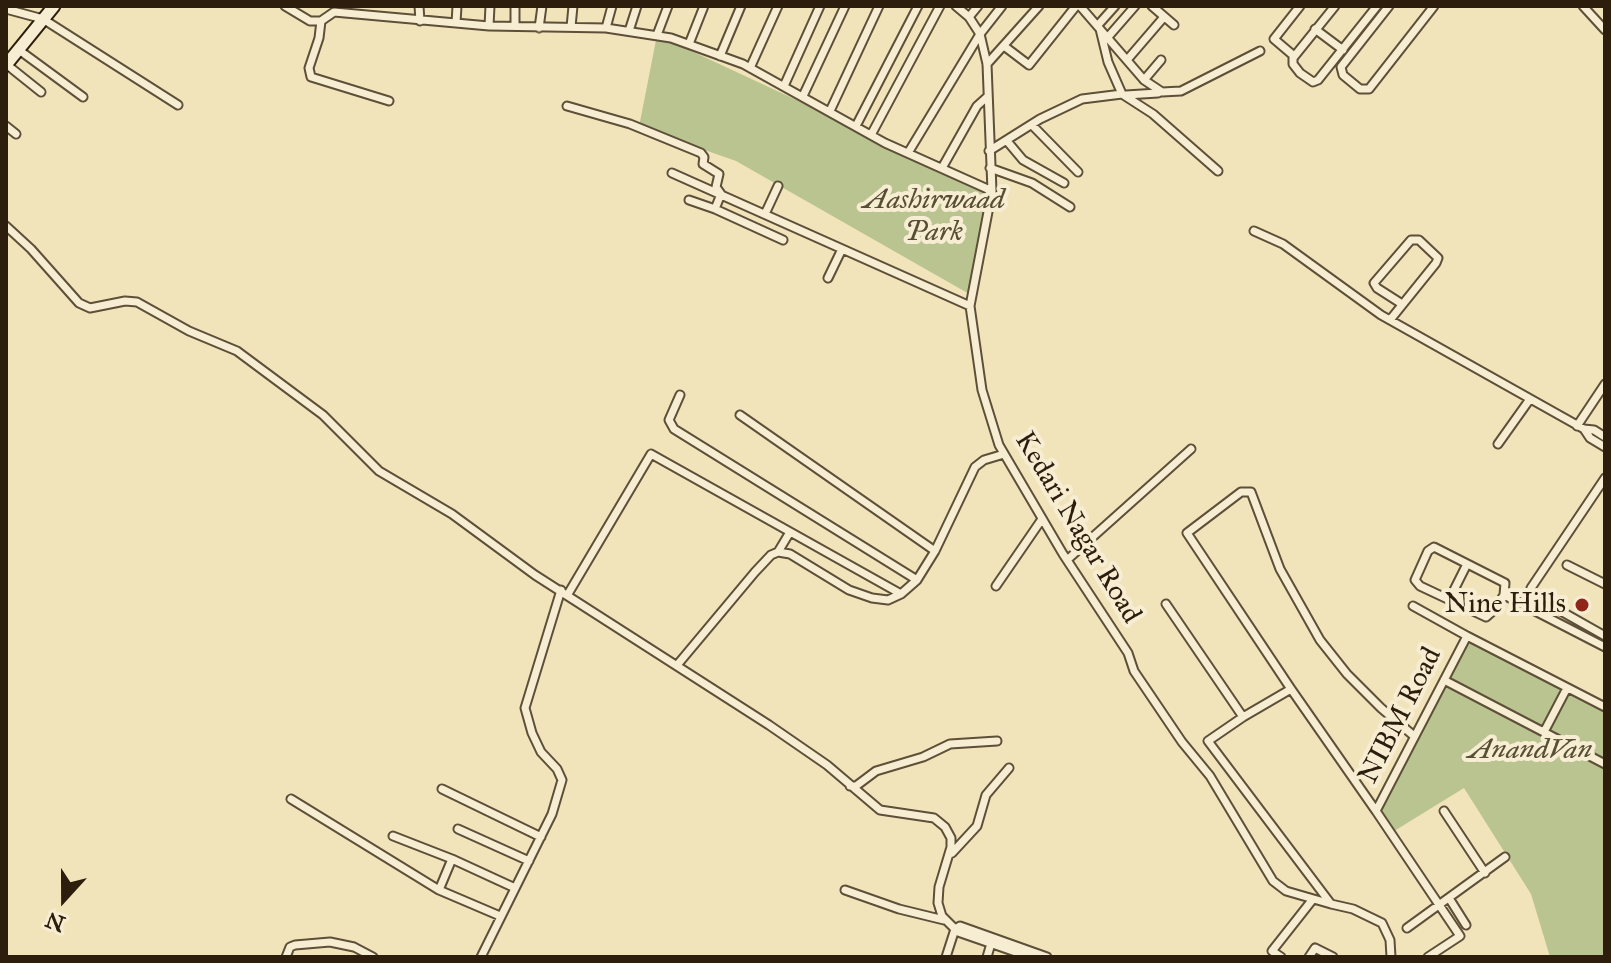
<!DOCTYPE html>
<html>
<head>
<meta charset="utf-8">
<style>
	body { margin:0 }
	#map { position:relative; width:1611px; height:963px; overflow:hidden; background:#f1e4ba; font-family:"IM FELL Great Primer",serif }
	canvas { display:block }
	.frame { position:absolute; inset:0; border:8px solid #2c1d0c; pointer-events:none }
	.north { position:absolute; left:24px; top:859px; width:80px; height:80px; -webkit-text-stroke:6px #f6edd2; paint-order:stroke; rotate:201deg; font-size:22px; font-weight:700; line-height:32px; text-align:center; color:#2c1d0c }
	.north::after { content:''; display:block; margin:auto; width:28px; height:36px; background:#2c1d0c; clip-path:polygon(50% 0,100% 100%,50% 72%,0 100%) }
</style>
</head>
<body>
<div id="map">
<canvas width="1611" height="963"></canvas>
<div class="frame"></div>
<div class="north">N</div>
</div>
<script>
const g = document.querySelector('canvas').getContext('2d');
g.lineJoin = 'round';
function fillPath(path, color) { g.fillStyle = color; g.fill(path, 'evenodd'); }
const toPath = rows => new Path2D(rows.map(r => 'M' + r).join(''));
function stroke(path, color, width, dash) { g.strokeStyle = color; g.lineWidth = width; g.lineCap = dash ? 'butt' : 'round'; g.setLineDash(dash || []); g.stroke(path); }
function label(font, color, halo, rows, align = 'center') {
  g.font = font + ' "IM FELL Great Primer",serif'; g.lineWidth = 8; g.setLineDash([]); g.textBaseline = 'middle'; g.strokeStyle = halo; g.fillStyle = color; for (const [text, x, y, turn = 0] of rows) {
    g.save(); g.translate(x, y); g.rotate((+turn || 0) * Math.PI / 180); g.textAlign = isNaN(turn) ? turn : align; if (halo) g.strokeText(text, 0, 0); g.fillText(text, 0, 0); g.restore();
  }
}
const green = toPath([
	[657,35,992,191,971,295,736,161,639,127],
	[1473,634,1605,704,1605,957,1550,957,1531,894,1464,788,1391,833,1376,811]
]);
const street = toPath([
	[285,6,310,21,321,21,334,12,489,26,606,28,671,38,743,64,885,143,992,191],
	[419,6,420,21],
	[956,6,969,17,980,34,987,64,992,191,970,306,982,390,999,445,1063,554,1128,653,1134,671,1182,742,1210,776,1273,881,1286,891,1331,904],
	[1080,6,1144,80,1162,92,1181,91,1260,51],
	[1152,6,1174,25],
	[1335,6,1293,58,1293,64,1300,73,1313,82,1318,80,1377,6],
	[1389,6,1341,67,1343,75,1360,89,1369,89,1434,6],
	[1583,6,1605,30],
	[6,9,43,19,178,105],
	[969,17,978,6],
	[321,21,319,38,309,68,311,77,389,101],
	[456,23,457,6],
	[1098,25,1115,6],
	[489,26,490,6],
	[515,26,515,6],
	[571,27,573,6],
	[539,28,542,6],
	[606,28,612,6],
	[1100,29,1108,62,1122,94],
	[1315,29,1343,50],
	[629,31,637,6],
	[657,35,668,6],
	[1108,37,1135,6],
	[689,44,704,6],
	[1004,46,1029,65,1076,6],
	[19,50,83,97],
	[720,56,741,6],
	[1294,56,1274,39,1300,6],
	[1127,60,1164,17],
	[6,64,41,92],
	[987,64,1039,6],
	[750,68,778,6],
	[1144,80,1161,60],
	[784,86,820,6],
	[1126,95,1158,93],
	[803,96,845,6],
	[567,106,630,124,701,153,704,157,703,164,719,174,716,187,721,194,715,209],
	[830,111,879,6],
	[1032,125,1078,172],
	[6,126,16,134],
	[856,126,918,6],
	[871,135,940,6],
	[1007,141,1023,160,1064,183],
	[989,151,1040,119,1082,99,1122,94,1153,114,1218,171],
	[908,153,980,34,1002,6],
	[942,168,977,106,987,97],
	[990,168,1032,183,1070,207],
	[672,173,970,306],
	[689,200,715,209,783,240],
	[765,214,778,186],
	[6,226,31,249,79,303,90,308,125,301,137,302,189,331,237,351,323,415,379,471,452,514,535,575,769,725,827,765,880,810,934,818,945,827,951,838,951,847,939,887,938,903,942,916,958,932,1030,957],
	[1254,231,1283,244,1381,315,1584,429,1594,430,1605,437],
	[828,278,842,249],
	[1390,320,1436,263,1438,258,1419,240,1411,240,1374,283,1377,288,1402,304],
	[680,395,669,420,674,429,917,580],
	[740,415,935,551],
	[1577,426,1605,384],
	[1584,429,1590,438,1605,447],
	[1498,444,1530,399],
	[778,552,790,532],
	[1067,560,1191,449],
	[1567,565,1605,584],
	[996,586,1042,519],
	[1531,588,1605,478],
	[568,594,651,454,901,594],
	[1504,595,1505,583,1434,547,1428,551,1415,580,1420,586,1486,617,1494,610,1504,595,1605,647],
	[1536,597,1605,636],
	[1449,600,1467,564],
	[1166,604,1243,717],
	[1413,606,1467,636],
	[678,664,755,572,771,555,778,552,790,554,849,590,872,598,888,600,901,594,917,580,935,551,975,467,984,460,1004,454],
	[1444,680,1605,764],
	[1291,689,1243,717,1208,741,1331,904,1353,909,1382,923,1390,940,1391,957],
	[1544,732,1567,688],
	[850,786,856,786,876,771,923,757,950,744,997,741],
	[442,789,541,837],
	[291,799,439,890,500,916],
	[1376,811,1291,689,1187,533,1241,492,1251,492,1280,569,1320,640,1347,674,1381,708,1414,736],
	[1444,811,1485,873],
	[458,829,529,861],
	[393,836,452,859],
	[952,853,977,826,986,795,1009,768],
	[439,890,452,859,515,888],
	[845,890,899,909,944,920],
	[1449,898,1466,925],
	[1407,928,1505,857],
	[955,929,960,926,1047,957],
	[286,957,290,947,295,945,330,942,354,947,373,957],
	[481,957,552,814,562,780,557,769,541,752,532,733,525,708,561,590],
	[946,957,955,929],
	[987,957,992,940],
	[1281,957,1272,951,1313,899],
	[1309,957,1315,948,1333,957],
	[1428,957,1460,936,1376,811,1467,636,1605,707]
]);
const secondary = toPath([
	[6,65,54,6]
]);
const markers = [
	[1582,605,8,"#8f2418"]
];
const parkNames = [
	["Aashirwaad",934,201],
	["Park",934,233],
	["AnandVan",1530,751]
];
const streetNames = [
	["Kedari Nagar Road",1077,528,59],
	["NIBM Road",1401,716,-63]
];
const poiNames = [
	["Nine Hills",1566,605]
];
fillPath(green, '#bac490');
stroke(street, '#5d4f38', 11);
stroke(secondary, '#2c1d0c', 15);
stroke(street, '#f6edd2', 7);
stroke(secondary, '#f6edd2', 11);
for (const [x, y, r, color] of markers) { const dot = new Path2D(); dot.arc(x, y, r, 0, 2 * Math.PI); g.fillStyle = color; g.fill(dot); stroke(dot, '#f6edd2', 3); }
label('italic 28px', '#574f34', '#f6edd2', parkNames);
label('28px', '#2c1d0c', '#f6edd2', streetNames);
label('28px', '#2c1d0c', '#f6edd2', poiNames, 'right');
</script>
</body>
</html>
